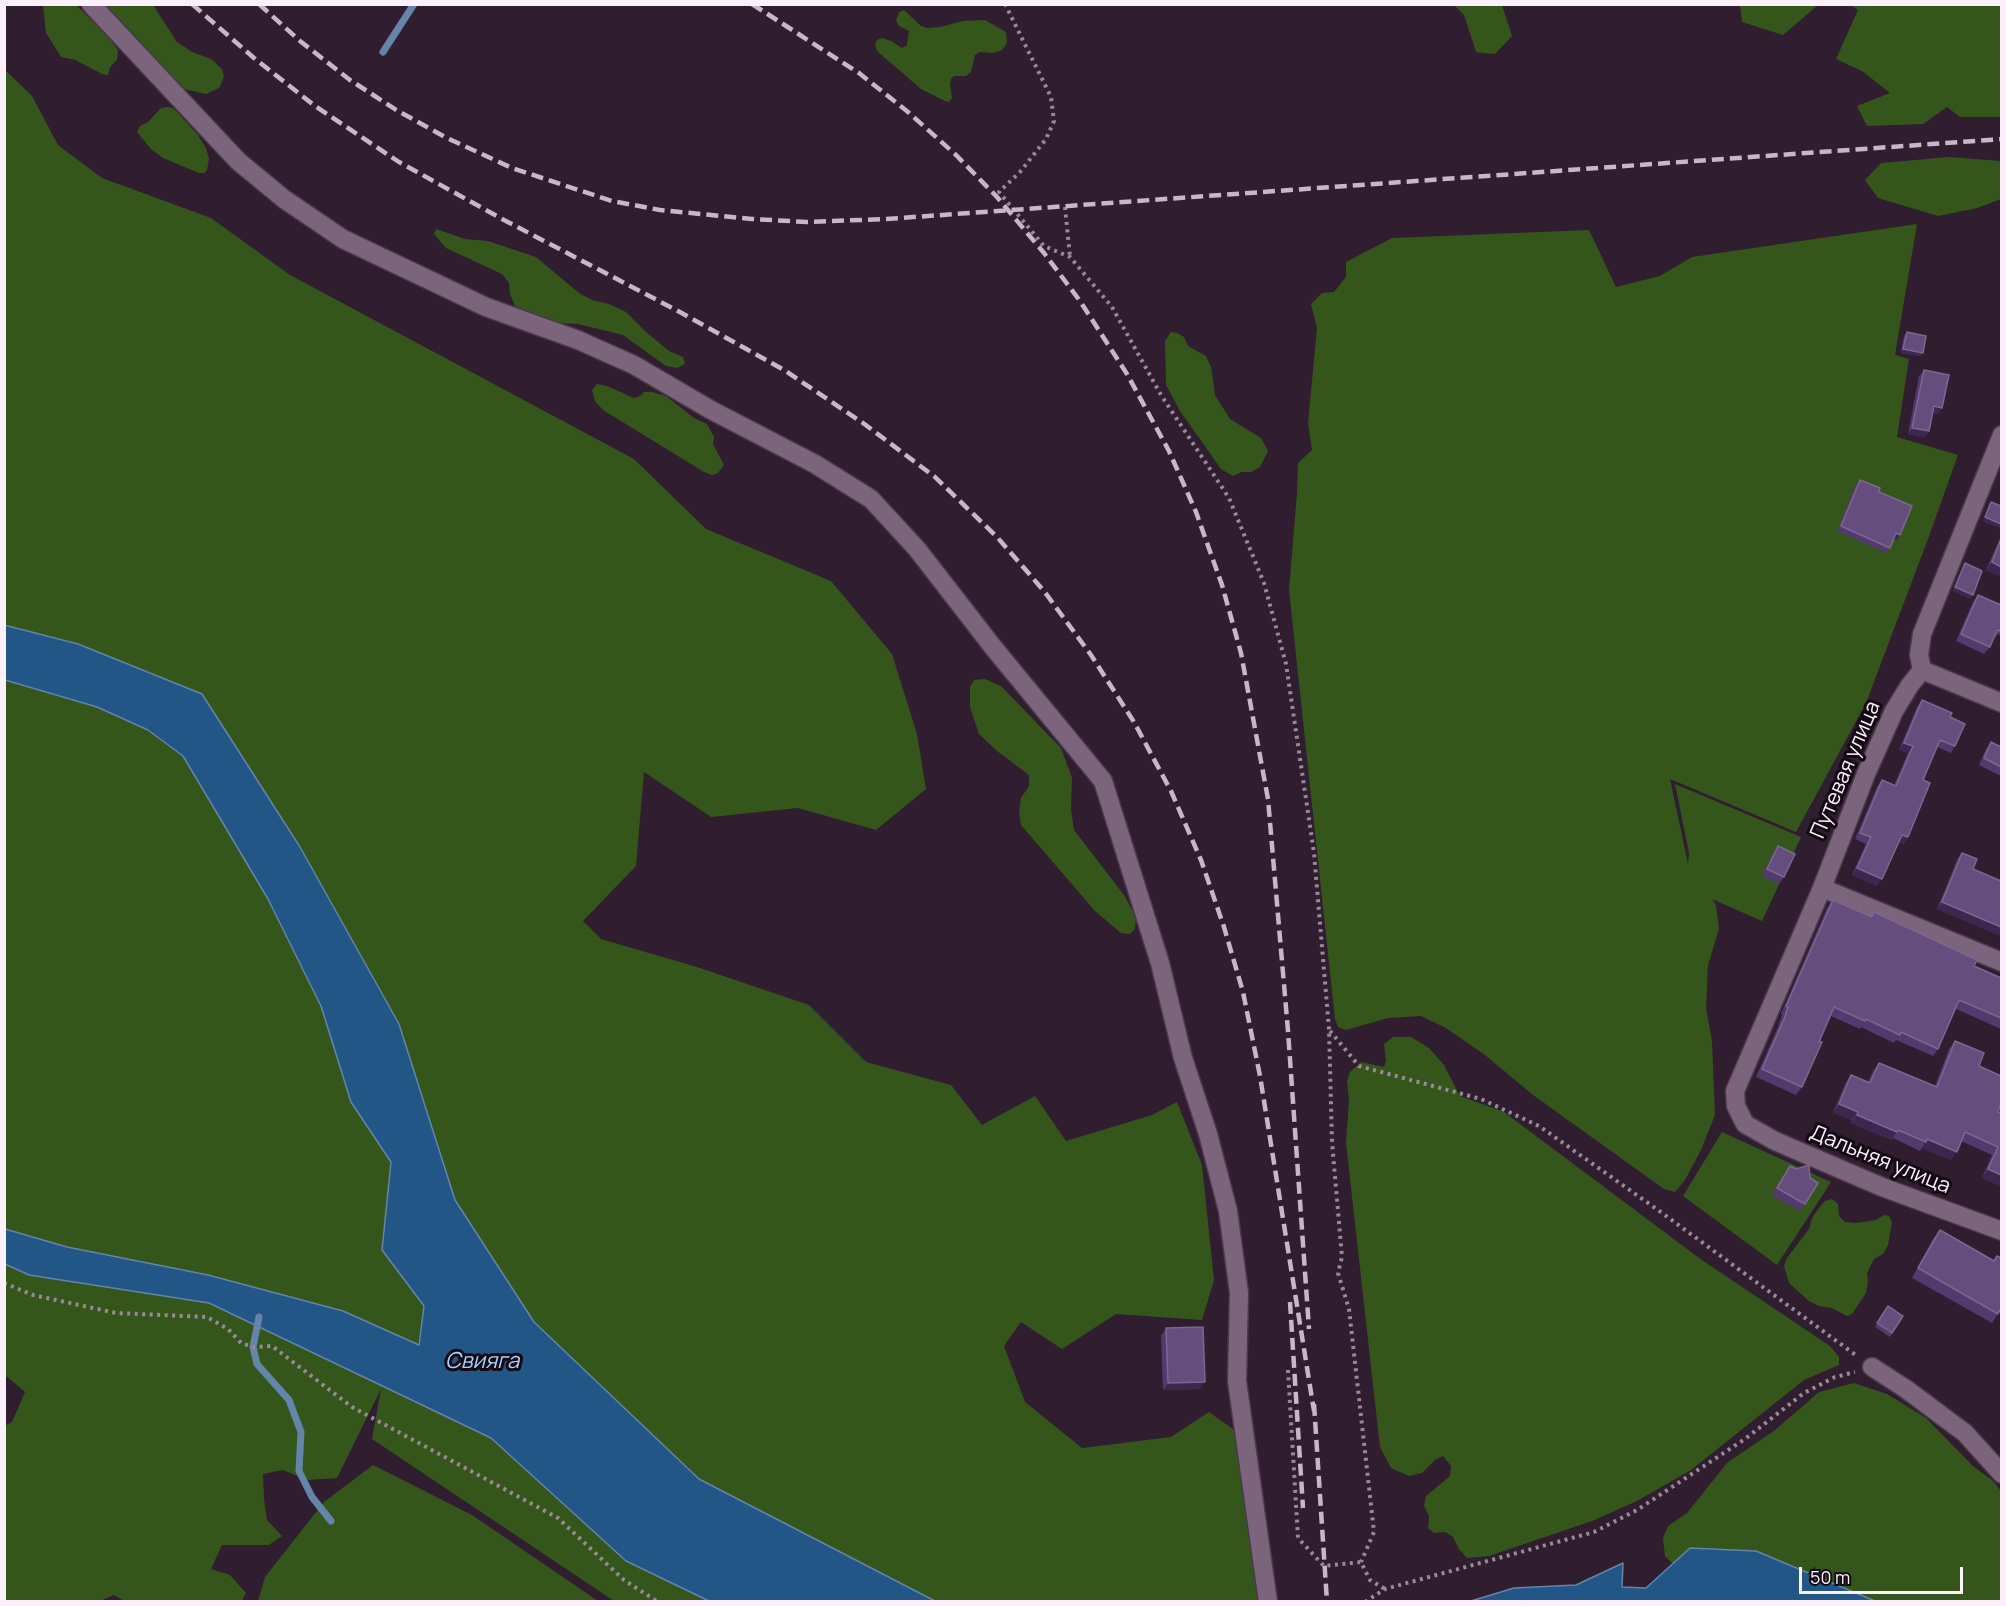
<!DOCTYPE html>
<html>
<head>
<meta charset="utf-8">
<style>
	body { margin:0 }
	#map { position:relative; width:2006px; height:1606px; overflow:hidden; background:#301d30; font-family:Manrope,sans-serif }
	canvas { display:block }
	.frame { position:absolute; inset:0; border:6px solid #fdf0fd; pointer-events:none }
	.scale { position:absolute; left:1799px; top:1567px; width:164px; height:27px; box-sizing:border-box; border:3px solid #fdf0fd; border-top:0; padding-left:8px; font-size:18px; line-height:21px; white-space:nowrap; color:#fdf0fd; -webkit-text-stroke:4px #130a13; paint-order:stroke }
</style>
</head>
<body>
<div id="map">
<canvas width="2006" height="1606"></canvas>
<div class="frame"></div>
<div class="scale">50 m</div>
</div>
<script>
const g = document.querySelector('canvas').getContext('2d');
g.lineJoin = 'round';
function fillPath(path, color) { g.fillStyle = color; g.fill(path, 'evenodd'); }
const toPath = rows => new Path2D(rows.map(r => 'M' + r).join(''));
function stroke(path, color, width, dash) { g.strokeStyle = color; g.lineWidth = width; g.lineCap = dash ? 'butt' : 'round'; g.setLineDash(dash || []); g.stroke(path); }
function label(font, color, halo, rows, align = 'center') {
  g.font = font + ' Manrope,sans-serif'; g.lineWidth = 6; g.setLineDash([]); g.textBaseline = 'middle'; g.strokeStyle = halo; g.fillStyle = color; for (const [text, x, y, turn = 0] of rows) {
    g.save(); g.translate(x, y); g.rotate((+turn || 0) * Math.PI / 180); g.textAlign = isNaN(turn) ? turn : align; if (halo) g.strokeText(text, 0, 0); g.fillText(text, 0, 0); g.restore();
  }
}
const green = toPath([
	[43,5,76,5,106,34,118,50,117,60,110,67,108,75,102,74,75,60,61,57,46,33],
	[106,5,153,5,177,42,192,52,211,59,222,69,224,77,219,88,206,94,184,89],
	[1454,5,1502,5,1512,36,1495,54,1476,52,1464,15],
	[1740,5,1740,4,1818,5,1783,35,1742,22],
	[1851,5,2001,5,2001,117,1960,117,1947,107,1923,124,1867,126,1857,106,1890,93,1862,71,1836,59,1858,10],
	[904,10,921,26,927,28,940,27,963,21,985,20,1006,32,1007,43,1002,50,993,53,980,52,975,55,971,72,966,76,954,76,951,79,950,85,952,98,949,102,945,101,921,89,877,51,875,44,877,40,882,38,891,41,902,48,907,45,909,31,899,26,896,21,899,12],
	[4,69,32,96,58,145,102,178,211,218,290,275,634,459,706,529,831,581,892,654,917,734,926,789,876,830,798,808,711,817,644,772,636,866,583,921,601,939,697,967,809,1005,866,1062,951,1085,982,1125,1035,1096,1066,1141,1152,1115,1177,1102,1202,1165,1214,1280,1202,1320,1116,1314,1062,1349,1021,1322,1004,1346,1025,1402,1082,1448,1171,1437,1209,1412,1237,1432,1269,1601,935,1601,699,1479,534,1322,455,1200,399,1024,300,847,202,694,79,644,5,625],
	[167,107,173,108,179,114,198,135,206,148,209,159,207,170,204,173,199,173,163,158,151,149,137,132,140,126,148,122,161,108],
	[1949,157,2001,161,2001,199,1977,208,1938,216,1878,198,1865,180,1881,163],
	[1917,224,1895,355,1909,359,1897,437,1958,455,1928,539,1866,703,1796,832,1670,779,1688,864,1689,853,1675,784,1801,837,1762,921,1712,899,1716,905,1719,929,1708,965,1706,1008,1712,1041,1715,1115,1701,1150,1685,1180,1675,1192,1664,1189,1533,1095,1485,1055,1446,1028,1421,1016,1388,1018,1346,1030,1338,1027,1335,1019,1289,590,1297,493,1298,463,1312,450,1308,423,1317,328,1311,304,1322,293,1334,292,1346,277,1346,262,1392,238,1589,230,1616,287,1660,276,1692,257],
	[436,229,465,239,488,241,536,257,579,293,592,300,609,304,626,312,646,332,669,351,683,357,685,364,677,368,666,366,623,335,578,324,555,323,528,315,515,306,510,294,509,283,502,274,446,248,434,234],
	[1171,332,1177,333,1184,337,1188,346,1206,356,1211,367,1215,395,1230,419,1261,438,1268,451,1260,467,1251,472,1241,472,1233,476,1221,469,1180,411,1166,385,1165,341],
	[597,384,607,386,634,398,640,396,644,392,652,392,666,396,694,418,707,424,714,437,713,444,724,465,718,473,712,475,704,472,603,410,595,401,592,390],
	[985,679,1001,686,1061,748,1072,778,1071,809,1074,830,1124,895,1136,917,1135,929,1130,934,1121,933,1095,911,1021,825,1019,812,1021,798,1029,786,1029,775,997,751,979,734,970,707,970,687,974,680],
	[4,680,97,707,148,730,183,756,268,899,321,1006,351,1102,391,1162,382,1250,424,1306,418,1346,343,1311,67,1247,5,1229],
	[1393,1037,1411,1037,1429,1048,1444,1065,1460,1096,1504,1112,1699,1258,1830,1346,1839,1357,1839,1365,1804,1380,1691,1470,1637,1501,1592,1521,1489,1556,1467,1558,1459,1549,1453,1537,1445,1532,1434,1533,1428,1528,1429,1516,1424,1506,1426,1496,1450,1476,1451,1466,1443,1456,1435,1460,1422,1473,1409,1476,1391,1468,1380,1447,1346,1143,1349,1100,1347,1081,1350,1072,1361,1062,1384,1067,1386,1061,1384,1044],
	[1722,1132,1831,1182,1777,1265,1683,1196],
	[1832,1199,1838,1204,1839,1216,1845,1222,1856,1223,1876,1220,1884,1215,1889,1216,1892,1222,1888,1245,1883,1254,1874,1259,1867,1273,1868,1282,1866,1293,1852,1314,1847,1316,1832,1308,1819,1306,1809,1301,1789,1283,1784,1266,1787,1258,1809,1229,1812,1218,1819,1208,1825,1201],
	[5,1264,29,1275,209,1303,491,1438,626,1561,709,1601,614,1601,372,1439,381,1389,337,1478,307,1480,283,1470,263,1474,264,1499,267,1520,282,1536,269,1545,222,1545,211,1569,230,1575,246,1593,242,1601,126,1602,114,1595,100,1601,5,1601,4,1426,12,1422,25,1392,5,1375],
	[1854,1383,1887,1394,1926,1418,1973,1466,1993,1481,2001,1491,2001,1601,1860,1601,1678,1569,1665,1556,1663,1538,1668,1526,1687,1513,1727,1463,1775,1430,1819,1392],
	[373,1465,472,1515,598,1601,258,1601,265,1577,324,1502]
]);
const water = toPath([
	[4,625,78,644,202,694,300,847,399,1024,455,1200,534,1322,699,1479,935,1601,709,1601,626,1561,491,1438,209,1303,29,1275,5,1264,5,1229,67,1247,208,1275,343,1311,419,1345,424,1306,382,1250,391,1162,351,1102,321,1006,268,899,183,756,148,730,97,707,5,680,4,625],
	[1690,1548,1756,1551,1875,1601,1471,1601,1514,1588,1576,1585,1623,1563,1622,1587,1646,1588,1690,1548]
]);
const stream = toPath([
	[383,52,414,4],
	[259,1317,253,1347,257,1364,289,1400,301,1432,299,1471,312,1497,331,1521]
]);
const path = toPath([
	[1005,4,1051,97,1054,121,1046,139,1020,172,999,192,1044,246,1070,257,1112,307,1161,395,1229,498,1264,583,1286,664,1314,853,1329,1029,1332,1142,1342,1257,1338,1273,1349,1309,1374,1532,1361,1562],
	[1065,207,1070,257],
	[1330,1031,1359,1066,1481,1099,1539,1126,1658,1210,1857,1356],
	[4,1283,33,1295,116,1313,207,1317,228,1329,241,1343,253,1347,272,1346,352,1407,558,1518,624,1580,658,1602],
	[1288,1370,1298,1538,1324,1566,1361,1562,1370,1580,1385,1589],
	[1365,1602,1385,1589,1594,1532,1637,1510,1745,1439,1804,1393,1835,1377,1855,1372]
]);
const minor = toPath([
	[91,4,238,161,284,199,343,239,486,307,578,340,634,365,711,410,815,464,871,499,917,549,993,647,1103,781,1160,963,1183,1058,1208,1134,1228,1211,1239,1293,1237,1381,1268,1602],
	[2002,435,1922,634,1919,655,1922,670,1910,685,1894,711,1866,774,1822,888,1735,1091,1736,1106,1745,1124,1775,1141,1882,1187,2002,1231],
	[1922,670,2002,703],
	[1822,888,2002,962],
	[1872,1367,1906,1389,1965,1433,2002,1474]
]);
const rail = toPath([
	[192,4,254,58,315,106,399,162,504,220,678,311,784,370,863,423,935,477,997,537,1044,591,1091,655,1134,722,1171,791,1201,860,1224,927,1243,992,1260,1076,1314,1411],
	[259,4,300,41,350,80,398,111,447,138,512,168,612,201,660,210,752,219,807,222,886,219,2002,139],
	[752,4,859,73,908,112,956,155,997,197,1044,253,1080,301,1127,374,1169,451,1196,512,1222,585,1241,653,1268,799,1288,1031,1309,1329],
	[1290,1302,1303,1508],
	[1314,1404,1327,1602]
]);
const wall = toPath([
	[1907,332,1923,353,1920,356,1901,353,1904,336],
	[1924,370,1938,414,1933,413,1925,437,1908,434,1919,376],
	[1860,480,1879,492,1897,540,1893,539,1890,548,1886,553,1837,531,1856,485],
	[2001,536,2001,576,1986,570],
	[1965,563,1971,599,1953,591,1963,567],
	[1978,595,2001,605,2000,635,1998,634,1995,638,1993,638,1990,647,1984,654,1956,641,1973,602],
	[1922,700,1950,717,1955,746,1951,753,1937,747,1923,780,1908,837,1903,844,1898,842,1877,886,1852,875,1866,844,1855,839,1877,787,1882,780,1894,785,1908,753,1899,750,1917,707],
	[1991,742,2001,747,2001,776,1979,765,1986,749],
	[1778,846,1784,877,1779,884,1762,876,1773,853],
	[1962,853,1973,869,2001,881,2001,936,1937,909,1957,860],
	[1833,900,1871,917,1874,912,1974,966,2001,978,2001,1029,1956,1009,1938,1049,1933,1056,1896,1040,1894,1043,1861,1027,1860,1029,1831,1016,1819,1042,1802,1087,1796,1095,1756,1077,1778,1027,1782,1015,1781,1014,1827,908],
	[1955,1041,1979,1066,1998,1112,2001,1113,2001,1186,1982,1178,1992,1155,1961,1141,1951,1160,1922,1148,1920,1151,1893,1138,1891,1140,1851,1123,1852,1120,1833,1113,1845,1084,1851,1075,1868,1082,1873,1071,1879,1063,1935,1086,1949,1049],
	[1790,1166,1805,1204,1800,1211,1771,1195],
	[1940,1230,1994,1260,1997,1256,1998,1314,1992,1323,1912,1278,1933,1239],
	[1888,1306,1903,1316,1890,1337,1875,1327],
	[1166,1328,1200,1389,1163,1390,1161,1336]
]);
const shadedWall = toPath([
	[1903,349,1923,353,1920,356,1901,353],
	[1934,406,1942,408,1938,414,1929,412],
	[1912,428,1929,431,1925,437,1908,434],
	[1985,517,2001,524,2001,529,1982,521],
	[1896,533,1900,535,1897,540,1892,538],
	[1992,562,2001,567,2001,576,1986,570],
	[1955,587,1973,595,1971,599,1953,591],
	[1904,743,1913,746,1908,753,1899,750],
	[1902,835,1908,837,1903,844,1897,841],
	[1857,868,1882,879,1877,886,1852,875],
	[1942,902,2001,927,2001,936,1937,909],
	[1839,1104,1858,1112,1852,1120,1833,1113],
	[1857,1115,1897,1132,1891,1140,1851,1123],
	[1927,1139,1957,1152,1951,1160,1922,1148],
	[1988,1169,2001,1175,2001,1186,1982,1178],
	[1205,1382,1200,1389,1163,1390,1168,1383]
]);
const building = toPath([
	[1907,332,1926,336,1923,353,1903,349,1907,332],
	[1924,370,1949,375,1942,408,1934,406,1929,431,1912,428,1924,370],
	[1860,480,1880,488,1879,492,1912,506,1900,535,1896,533,1890,548,1841,526,1860,480],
	[1991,502,2001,506,2001,524,1985,517,1991,502],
	[2001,539,2001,567,1992,562,2001,539],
	[1965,563,1982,571,1973,595,1955,587,1965,563],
	[1978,595,2001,605,2001,628,2000,631,1997,630,1990,647,1961,634,1978,595],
	[1922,700,1952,713,1950,717,1965,724,1955,746,1940,740,1923,780,1930,783,1908,837,1902,835,1882,879,1857,868,1871,837,1860,833,1882,780,1896,786,1913,746,1904,743,1922,700],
	[1991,742,2001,747,2001,767,1984,758,1991,742],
	[1778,846,1795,854,1784,877,1767,869,1778,846],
	[1962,853,1977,859,1973,869,2001,881,2001,927,1942,902,1962,853],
	[1833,900,1872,917,1874,912,1977,960,1974,966,2001,978,2001,1018,1959,1000,1938,1049,1901,1032,1900,1035,1866,1019,1865,1021,1834,1007,1819,1042,1822,1042,1802,1087,1762,1069,1784,1019,1788,1007,1786,1006,1833,900],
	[1955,1041,1984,1053,1979,1066,2001,1076,2001,1103,1998,1112,2001,1113,2001,1175,1988,1169,1998,1147,1965,1132,1957,1152,1927,1139,1926,1142,1898,1130,1897,1132,1857,1115,1858,1112,1839,1104,1851,1075,1870,1083,1879,1063,1937,1087,1955,1041],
	[1809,1165,1810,1178,1818,1183,1805,1204,1777,1188,1790,1166,1796,1169,1809,1165],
	[1940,1230,1994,1261,1997,1256,2001,1258,2001,1308,1998,1314,1918,1268,1940,1230],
	[1888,1306,1903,1316,1892,1333,1877,1323,1888,1306],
	[1203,1327,1205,1382,1168,1383,1166,1328,1203,1327]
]);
const streetNames = [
	["Путевая улица",1846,770,-67],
	["Дальняя улица",1880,1160,22]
];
const waterNames = [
	["Свияга",482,1362]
];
fillPath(green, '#35561a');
fillPath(water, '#225686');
stroke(water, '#6484aa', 1.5);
stroke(stream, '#6484aa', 7);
stroke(minor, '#4a394a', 21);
stroke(path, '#998999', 4, [3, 4.5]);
stroke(minor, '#7c657c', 18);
stroke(rail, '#c6b8c6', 4.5, [12, 6]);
fillPath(wall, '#533a6e');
fillPath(shadedWall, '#3d264f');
fillPath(building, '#654d7d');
stroke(building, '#7d6791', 1.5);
label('21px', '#fdf0fd', '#130a13', streetNames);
label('italic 22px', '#a6d0fc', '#130a13', waterNames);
</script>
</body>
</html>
